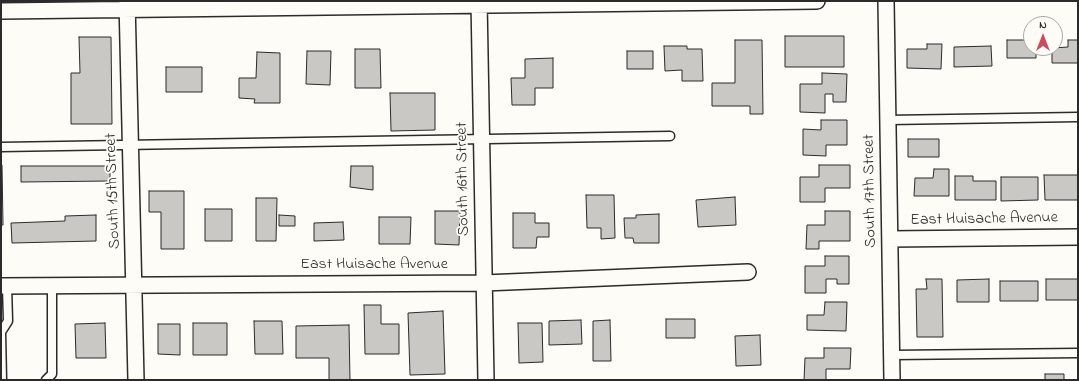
<!DOCTYPE html>
<html>
<head>
<meta charset="utf-8">
<style>
	body { margin:0 }
	#map { position:relative; width:1079px; height:381px; overflow:hidden; background:#fdfcf7; font-family:"Indie Flower",sans-serif }
	canvas { display:block }
	.frame { position:absolute; inset:0; border:2px solid #2b2b2b; pointer-events:none }
	.north { position:absolute; left:1023px; top:16px; width:40px; height:40px; box-sizing:border-box; background:#fdfcf7; border:1px solid #a9a8a5; border-radius:50%; rotate:0deg; font-size:11px; font-weight:700; line-height:16px; text-align:center; color:#2b2b2b }
	.north::after { content:''; display:block; margin:auto; width:14px; height:18px; background:#d1495b; clip-path:polygon(50% 0,100% 100%,50% 72%,0 100%) }
</style>
</head>
<body>
<div id="map">
<canvas width="1079" height="381"></canvas>
<div class="frame"></div>
<div class="north">N</div>
</div>
<script>
const g = document.querySelector('canvas').getContext('2d');
g.lineJoin = 'round';
function fillPath(path, color) { g.fillStyle = color; g.fill(path, 'evenodd'); }
const toPath = rows => new Path2D(rows.map(r => 'M' + r).join(''));
function stroke(path, color, width, dash) { g.strokeStyle = color; g.lineWidth = width; g.lineCap = dash ? 'butt' : 'round'; g.setLineDash(dash || []); g.stroke(path); }
function label(font, color, halo, rows, align = 'center') {
  g.font = font + ' "Indie Flower",sans-serif'; g.lineWidth = 3.5; g.setLineDash([]); g.textBaseline = 'middle'; g.strokeStyle = halo; g.fillStyle = color; for (const [text, x, y, turn = 0] of rows) {
    g.save(); g.translate(x, y); g.rotate((+turn || 0) * Math.PI / 180); g.textAlign = isNaN(turn) ? turn : align; if (halo) g.strokeText(text, 0, 0); g.fillText(text, 0, 0); g.restore();
  }
}
const building = toPath([
	[785,36,844,36,844,67,785,67,785,36],
	[79,37,111,37,112,124,71,124,71,73,80,73,79,37],
	[735,40,762,40,763,114,750,114,750,106,712,106,712,83,735,83,735,40],
	[1007,40,1031,40,1031,48,1036,48,1036,58,1007,58,1007,40],
	[1068,40,1078,40,1078,63,1052,63,1052,48,1068,47,1068,40],
	[927,44,942,44,941,69,907,68,907,49,927,49,927,44],
	[664,46,687,46,687,49,702,49,703,81,682,81,682,70,665,71,664,46],
	[991,46,992,66,954,67,954,47,991,46],
	[355,49,380,49,381,88,355,88,355,49],
	[307,51,331,51,330,85,306,84,307,51],
	[627,51,653,51,653,69,627,69,627,51],
	[257,52,280,53,280,103,254,103,255,99,239,98,239,78,256,78,257,52],
	[553,58,553,88,535,88,535,105,512,105,511,78,525,78,525,59,553,58],
	[166,67,202,67,202,92,166,92,166,67],
	[822,73,847,74,846,102,833,102,833,94,825,94,825,113,800,112,800,84,822,84,822,73],
	[390,93,435,93,435,130,391,131,390,93],
	[821,120,847,120,847,145,826,145,826,156,803,155,803,129,821,130,821,120],
	[908,139,939,139,939,157,908,157,908,139],
	[1,165,2,165,3,225,1,225,1,165],
	[819,165,850,165,850,188,825,188,825,202,800,202,800,177,819,177,819,165],
	[21,166,110,166,110,181,21,182,21,166],
	[351,166,373,166,373,190,350,187,351,166],
	[934,169,949,169,949,196,914,196,915,178,933,178,934,169],
	[1044,175,1078,175,1078,200,1045,200,1044,175],
	[955,176,973,176,973,181,996,181,996,200,955,200,955,176],
	[1001,177,1038,177,1038,200,1001,201,1001,177],
	[149,191,184,191,184,249,161,249,161,212,149,212,149,191],
	[586,195,614,195,615,238,601,239,601,228,587,228,586,195],
	[735,197,736,225,698,227,696,200,735,197],
	[256,198,277,198,276,241,256,241,256,198],
	[205,209,232,209,232,241,205,241,205,209],
	[435,211,460,211,459,245,435,244,435,211],
	[825,211,850,211,850,241,819,241,819,249,806,249,807,225,825,225,825,211],
	[513,213,535,213,535,223,549,223,549,237,537,237,536,248,513,248,513,213],
	[659,214,659,243,634,243,633,238,625,238,624,218,636,218,636,215,659,214],
	[96,215,96,241,12,243,11,223,65,221,65,216,96,215],
	[279,215,295,216,295,226,279,226,279,215],
	[379,217,411,217,410,244,379,244,379,217],
	[343,222,344,240,314,241,314,223,343,222],
	[825,256,849,256,849,284,837,284,837,279,826,279,826,293,805,293,805,266,825,266,825,256],
	[926,279,942,279,943,337,917,337,916,289,927,289,926,279],
	[989,279,989,302,957,302,957,280,989,279],
	[1046,279,1078,279,1078,300,1046,300,1046,279],
	[1000,281,1038,281,1038,301,1000,301,1000,281],
	[825,302,847,302,846,331,807,330,807,315,824,315,825,302],
	[364,305,381,305,381,324,399,324,399,354,365,354,364,305],
	[443,311,445,374,410,375,408,313,443,311],
	[666,319,695,319,695,338,666,338,666,319],
	[581,320,582,344,549,345,549,321,581,320],
	[610,320,611,361,593,361,593,321,610,320],
	[254,321,282,321,283,354,255,354,254,321],
	[105,323,106,358,76,358,75,324,105,323],
	[193,323,227,323,227,355,193,355,193,323],
	[518,323,542,323,543,362,519,363,518,323],
	[158,324,180,324,180,355,158,354,158,324],
	[349,325,350,380,329,380,329,358,296,358,296,326,349,325],
	[760,335,761,365,736,366,735,336,760,335],
	[824,348,851,348,850,369,826,369,826,380,804,380,805,358,824,358,824,348],
	[1045,374,1064,374,1064,380,1045,380,1045,374]
]);
const lane = toPath([
	[888,120,1078,117],
	[1,147,670,136],
	[1,332,8,321,7,286],
	[1,332,2,380],
	[892,355,1078,353],
	[46,380,52,374,52,286]
]);
const street = toPath([
	[127,1,136,380],
	[479,1,486,380],
	[886,1,892,380],
	[1,11,817,1],
	[890,239,1078,237],
	[1,286,484,283,748,272]
]);
const streetNames = [
	["South 16th Street",464,179,-91],
	["South 15th Street",114,191,-92],
	["South 17th Street",871,191,-91],
	["East Huisache Avenue",984,220,-1],
	["East Huisache Avenue",374,265]
];
fillPath(building, '#c9c8c4');
stroke(building, '#2b2b2b', 1);
stroke(lane, '#2b2b2b', 11);
stroke(street, '#2b2b2b', 18);
stroke(lane, '#fdfcf7', 8);
stroke(street, '#fdfcf7', 15);
label('16px', '#2b2b2b', '#fdfcf7', streetNames);
</script>
</body>
</html>
